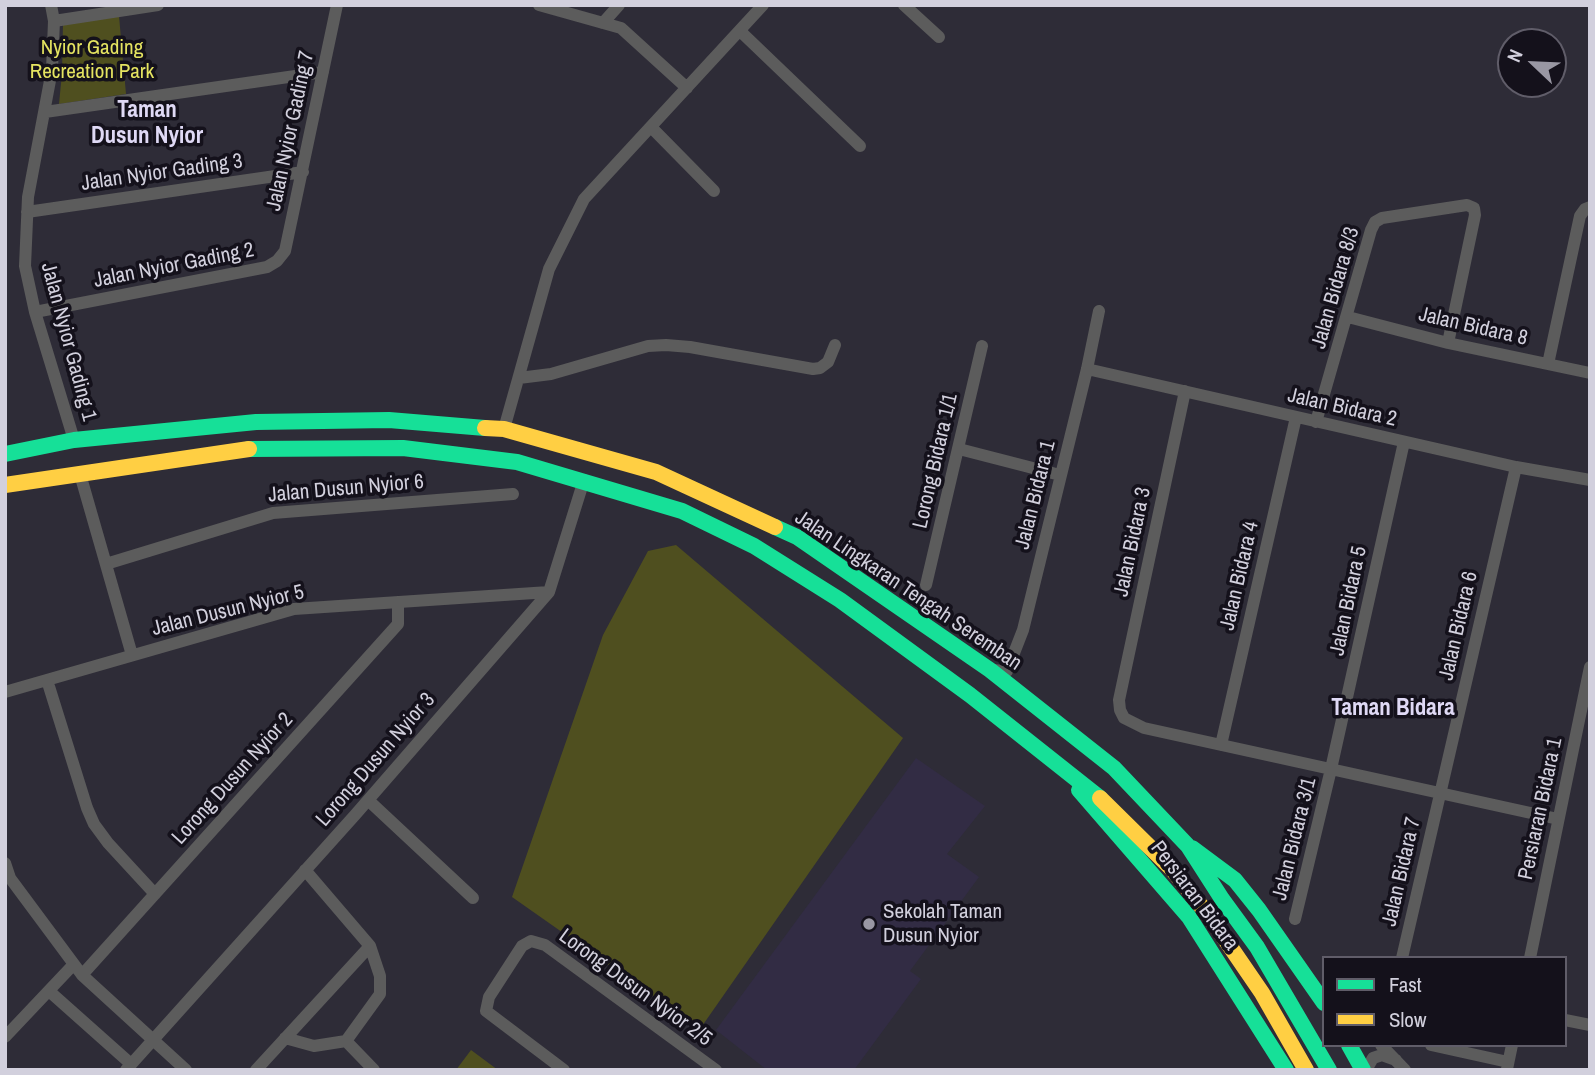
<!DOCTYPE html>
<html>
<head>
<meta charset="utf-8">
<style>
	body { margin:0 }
	#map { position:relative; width:1595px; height:1075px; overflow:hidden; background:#2e2c37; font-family:"Archivo Narrow",sans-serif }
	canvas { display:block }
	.frame { position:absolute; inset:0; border:7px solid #d2d0dd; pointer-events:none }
	.legend { position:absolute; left:1322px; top:956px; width:245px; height:91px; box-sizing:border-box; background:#14111b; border:2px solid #605d69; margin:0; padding:9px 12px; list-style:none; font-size:21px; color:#d2d0dd }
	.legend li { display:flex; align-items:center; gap:14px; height:35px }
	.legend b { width:35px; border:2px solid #605d69 }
	.north { position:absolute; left:1497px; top:28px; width:70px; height:70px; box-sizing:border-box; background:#14111b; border:2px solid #605d69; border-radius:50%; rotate:293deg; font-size:19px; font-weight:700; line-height:28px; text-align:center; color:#d2d0dd }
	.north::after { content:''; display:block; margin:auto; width:24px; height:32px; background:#9997a3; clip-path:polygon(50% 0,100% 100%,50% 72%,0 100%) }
</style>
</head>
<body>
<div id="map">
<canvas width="1595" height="1075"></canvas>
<div class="frame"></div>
<ul class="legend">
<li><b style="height:9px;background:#16e098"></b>Fast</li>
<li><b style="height:9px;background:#ffcf43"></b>Slow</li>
</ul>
<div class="north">N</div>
</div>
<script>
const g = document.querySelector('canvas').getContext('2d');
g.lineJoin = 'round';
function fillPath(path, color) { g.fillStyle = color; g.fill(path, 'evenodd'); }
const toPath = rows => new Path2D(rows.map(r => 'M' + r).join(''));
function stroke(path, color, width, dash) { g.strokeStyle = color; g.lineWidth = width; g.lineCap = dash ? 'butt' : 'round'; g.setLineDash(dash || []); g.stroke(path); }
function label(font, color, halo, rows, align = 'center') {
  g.font = font + ' "Archivo Narrow",sans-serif'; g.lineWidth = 7; g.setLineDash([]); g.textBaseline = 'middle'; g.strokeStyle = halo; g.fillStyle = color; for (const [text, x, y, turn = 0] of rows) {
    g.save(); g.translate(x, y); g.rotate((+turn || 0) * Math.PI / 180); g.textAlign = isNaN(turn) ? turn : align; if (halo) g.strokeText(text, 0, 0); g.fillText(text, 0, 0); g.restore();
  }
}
const built = toPath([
	[916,758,985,806,947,854,979,877,910,971,921,979,854,1070,767,1070,716,1030]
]);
const green = toPath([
	[119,16,126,94,59,104,62,73,63,23],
	[676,545,903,738,700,1029,512,897,603,635,648,551],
	[471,1050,498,1070,456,1070]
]);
const street = toPath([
	[51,5,54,21,52,70,28,197,25,266,35,312,74,440],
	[539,5,621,28,687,88],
	[904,5,939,37],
	[54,21,158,5],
	[603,23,619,5],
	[740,31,860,146],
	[45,112,323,72],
	[651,127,714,191],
	[27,212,303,172],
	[35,312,267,267,277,261,285,251,337,5],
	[1348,317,1448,343,1590,373],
	[1548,364,1580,216,1585,209,1590,207],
	[1087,369,1516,467,1590,480],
	[519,378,551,374,648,346,666,345,690,347,813,369,820,368,828,362,835,345],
	[1185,391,1119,700,1120,710,1124,718,1144,728,1558,819],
	[1316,422,1371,230,1375,222,1382,218,1467,205,1474,208,1475,215,1448,343],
	[504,429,549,269,584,199,763,5],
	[959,449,1060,475],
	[80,474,132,655],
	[106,564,273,513,513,494],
	[926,585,982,346],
	[991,670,1007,671,1023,630,1087,369,1099,311],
	[47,680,87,808,94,824,108,843,155,894],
	[5,692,294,609,549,592],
	[1221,745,1296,417],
	[368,800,473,898],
	[5,863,10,878,82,975,186,1070],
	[305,870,370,946,380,976,380,994,346,1041],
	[1295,919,1331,769,1404,442],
	[1402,958,1516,467],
	[1530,958,1590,667],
	[82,975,398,624,398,602],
	[49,991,131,1064],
	[1565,1020,1590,1025],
	[5,1037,74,964],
	[285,1038,314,1046,346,1041],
	[346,1041,374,1070],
	[1381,1045,1405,1070],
	[1431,1045,1508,1062],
	[1507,1069,1512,1045],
	[126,1070,355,815,549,592,584,480],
	[256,1070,370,946],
	[564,1070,486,1011,489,997,522,946,531,941,545,945,716,1070],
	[1366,1070,1373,1058,1382,1055,1396,1060]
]);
const fast = toPath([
	[249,449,403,448,517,462,682,511,754,546,840,600,970,695,1100,798],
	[5,454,74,440,256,422,389,420,485,428],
	[775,527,797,537,990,670,1114,768,1188,846,1222,899,1257,947,1329,1070],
	[1079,790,1189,917,1286,1070],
	[1192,848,1235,880,1259,910,1324,1003],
	[1349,1045,1363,1070]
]);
const slow = toPath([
	[485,428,504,429,656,472,775,527],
	[5,485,249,449],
	[1100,798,1173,870,1212,920,1262,993,1306,1070]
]);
const markers = [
	[869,924,7,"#9997a3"]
];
const parkNames = [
	["Nyior Gading",92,48],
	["Recreation Park",92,72]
];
const streetNames = [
	["Jalan Nyior Gading 7",291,131,-78],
	["Jalan Nyior Gading 3",162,173,-8],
	["Jalan Nyior Gading 2",174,266,-11],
	["Jalan Bidara 8/3",1336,288,-74],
	["Jalan Bidara 8",1473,327,13],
	["Jalan Nyior Gading 1",68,342,75],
	["Jalan Bidara 2",1342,408,13],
	["Lorong Bidara 1/1",936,461,-77],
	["Jalan Dusun Nyior 6",346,489,-5],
	["Jalan Bidara 1",1036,495,-76],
	["Jalan Bidara 3",1133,542,-78],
	["Jalan Bidara 4",1240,576,-77],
	["Jalan Lingkaran Tengah Seremban",908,591,34],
	["Jalan Bidara 5",1349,601,-78],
	["Jalan Dusun Nyior 5",228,611,-14],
	["Jalan Bidara 6",1459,626,-77],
	["Lorong Dusun Nyior 3",376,760,-49],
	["Lorong Dusun Nyior 2",233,779,-48],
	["Persiaran Bidara 1",1541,809,-78],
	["Jalan Bidara 3/1",1295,839,-76],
	["Jalan Bidara 7",1402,872,-77],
	["Persiaran Bidara",1194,896,53],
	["Lorong Dusun Nyior 2/5",635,988,36]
];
const poiNames = [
	["Sekolah Taman",883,912],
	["Dusun Nyior",883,936]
];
const neighbourhoodNames = [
	["Taman",147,111],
	["Dusun Nyior",147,137],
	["Taman Bidara",1393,709]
];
fillPath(built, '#322c44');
fillPath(green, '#4f4f1f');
stroke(street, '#5c5c5c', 12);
stroke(fast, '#16e098', 16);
stroke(slow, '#ffcf43', 16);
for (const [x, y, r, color] of markers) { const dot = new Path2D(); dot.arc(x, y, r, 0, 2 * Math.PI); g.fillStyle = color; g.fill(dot); stroke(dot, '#14111b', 2.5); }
label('21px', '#e5e461', '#14111b', parkNames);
label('21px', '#d2d0dd', '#14111b', streetNames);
label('21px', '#d2d0dd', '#14111b', poiNames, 'left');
label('bold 23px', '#dfd9f5', '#14111b', neighbourhoodNames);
</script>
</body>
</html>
